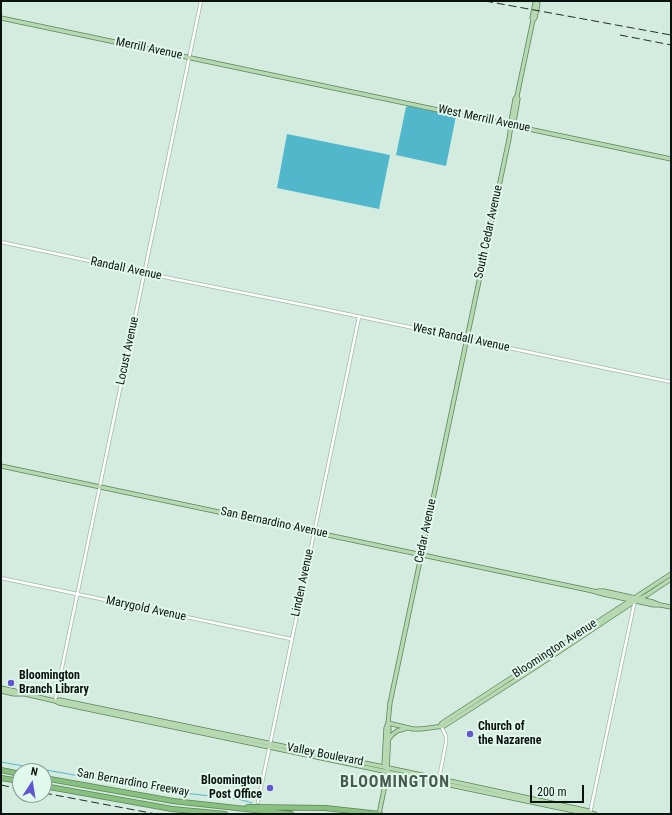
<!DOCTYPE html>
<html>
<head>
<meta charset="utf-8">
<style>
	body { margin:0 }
	#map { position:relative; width:672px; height:815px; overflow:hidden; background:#d4ebe0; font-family:"Roboto Condensed",sans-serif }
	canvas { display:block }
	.frame { position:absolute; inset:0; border:2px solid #0b1310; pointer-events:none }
	.north { position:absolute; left:12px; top:763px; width:40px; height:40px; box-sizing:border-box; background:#e1f8ed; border:1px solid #8b9c95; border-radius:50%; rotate:12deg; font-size:11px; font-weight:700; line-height:16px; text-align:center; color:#0b1310 }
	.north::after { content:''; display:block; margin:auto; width:14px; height:18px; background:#6057cf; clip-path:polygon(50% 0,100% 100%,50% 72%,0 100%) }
	.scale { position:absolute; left:530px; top:785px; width:54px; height:18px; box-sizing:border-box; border:2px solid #0b1310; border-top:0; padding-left:5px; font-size:12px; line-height:14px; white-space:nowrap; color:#0b1310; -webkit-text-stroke:3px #e1f8ed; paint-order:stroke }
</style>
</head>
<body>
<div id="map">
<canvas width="672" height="815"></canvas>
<div class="frame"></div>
<div class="north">N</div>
<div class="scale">200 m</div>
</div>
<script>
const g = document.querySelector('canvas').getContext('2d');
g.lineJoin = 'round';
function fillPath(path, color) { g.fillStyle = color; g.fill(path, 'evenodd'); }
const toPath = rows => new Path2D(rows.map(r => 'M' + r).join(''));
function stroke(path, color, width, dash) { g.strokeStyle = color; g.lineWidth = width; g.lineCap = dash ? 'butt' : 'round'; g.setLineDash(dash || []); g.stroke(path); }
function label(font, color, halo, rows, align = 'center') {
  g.font = font + ' "Roboto Condensed",sans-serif'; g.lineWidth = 4; g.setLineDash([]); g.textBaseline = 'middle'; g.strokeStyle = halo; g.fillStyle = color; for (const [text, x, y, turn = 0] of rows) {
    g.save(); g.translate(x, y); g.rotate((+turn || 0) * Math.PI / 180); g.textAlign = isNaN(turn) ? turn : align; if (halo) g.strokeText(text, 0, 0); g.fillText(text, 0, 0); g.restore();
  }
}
const water = toPath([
	[408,106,456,116,446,166,396,155,406,107],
	[287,134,390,155,379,209,277,188]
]);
const stream = toPath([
	[1,762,136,786,183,793,230,798,242,800,252,803]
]);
const minor = toPath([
	[1,242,174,279,309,306,671,382],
	[1,578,291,639],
	[55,701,201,1],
	[439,779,446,742,446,736,441,726],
	[258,802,359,317],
	[590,813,635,600]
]);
const major = toPath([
	[1,18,671,159],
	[533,20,535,18,538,4,537,1],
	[511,125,514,122,518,99,517,96],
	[1,466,593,591,603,594,654,605,660,605],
	[598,591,604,591,653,602,660,605,671,607],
	[1,688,15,691,18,693],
	[1,691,14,694,25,694,55,701,59,703,588,814],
	[56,701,60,700,408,772,589,811,590,813,595,814],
	[388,723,413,729,421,729,444,726,536,667,635,601,647,595,671,579],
	[440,726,442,723,671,574],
	[389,739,392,735,397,731,407,728],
	[387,768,384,764,386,728,388,723,390,703,509,139,511,125,511,121,515,99,517,96,533,20,532,18,535,3,537,1],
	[379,814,385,785,387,774,389,728,388,723]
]);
const highway = toPath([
	[1,770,20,774],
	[1,778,20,781],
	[44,778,173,801,291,814],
	[44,786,172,809,225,814],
	[248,807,325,808,380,814]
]);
const rail = toPath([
	[485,1,671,35],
	[620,35,671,45],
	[1,785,20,789],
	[44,793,156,814]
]);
const markers = [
	[11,683,4,"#6057cf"],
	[470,734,4,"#6057cf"],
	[270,788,4,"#6057cf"]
];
const streetNames = [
	["Merrill Avenue",149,49,12],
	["West Merrill Avenue",484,119,12],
	["South Cedar Avenue",489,232,-78],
	["Randall Avenue",126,269,12],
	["West Randall Avenue",461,338,12],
	["Locust Avenue",128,351,-78],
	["San Bernardino Avenue",274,523,12],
	["Cedar Avenue",426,531,-78],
	["Linden Avenue",303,583,-78],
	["Marygold Avenue",146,609,12],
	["Bloomington Avenue",555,649,-33],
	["Valley Boulevard",325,755,11],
	["San Bernardino Freeway",133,783,10]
];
const poiNames = [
	["Bloomington",19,676],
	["Branch Library",19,690],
	["Church of",478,727],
	["the Nazarene",478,741],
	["Bloomington",262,781,"right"],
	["Post Office",262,795,"right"]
];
const districtNames = [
	["BLOOMINGTON",395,783]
];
fillPath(water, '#51b8cb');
stroke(stream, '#51b8cb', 1);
stroke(minor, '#a3b9ae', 4);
stroke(major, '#5c8358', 5);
stroke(highway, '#5c8358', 6);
stroke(minor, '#fff', 2.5);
stroke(major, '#b7d9b2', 3.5);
stroke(highway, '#87c07f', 4.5);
stroke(rail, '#222c28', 1, [8, 4]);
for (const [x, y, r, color] of markers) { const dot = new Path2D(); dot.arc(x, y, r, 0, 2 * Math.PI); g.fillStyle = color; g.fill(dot); stroke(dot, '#e1f8ed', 1.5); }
label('12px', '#0b1310', '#e1f8ed', streetNames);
label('bold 12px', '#0b1310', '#e1f8ed', poiNames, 'left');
g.letterSpacing = '1px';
label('bold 16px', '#465a51', '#e1f8ed', districtNames);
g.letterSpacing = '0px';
</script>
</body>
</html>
